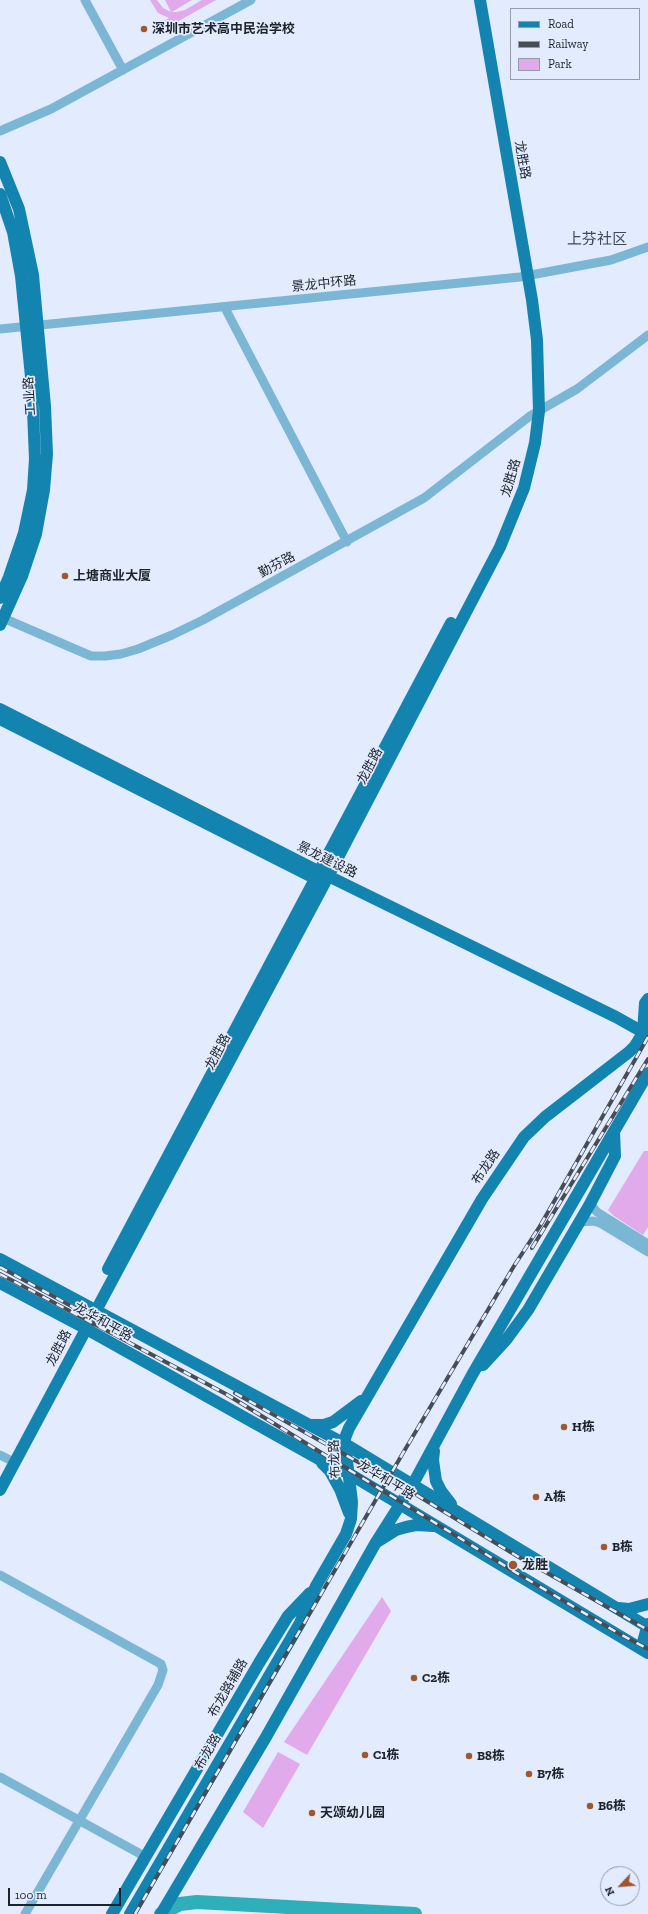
<!DOCTYPE html>
<html>
<head>
<meta charset="utf-8">
<style>
	body { margin:0 }
	#map { position:relative; width:648px; height:1914px; overflow:hidden; background:#e2ecfe; font-family:"Zilla Slab",serif }
	canvas { display:block }
	.legend { position:absolute; left:510px; top:8px; width:130px; height:72px; box-sizing:border-box; background:#e2ecfe; border:1px solid #949caa; margin:0; padding:5px 7px; list-style:none; font-size:12px; color:#1e232b }
	.legend li { display:flex; align-items:center; gap:8px; height:20px }
	.legend b { width:20px; border:1px solid #949caa }
	.north { position:absolute; left:600px; top:1866px; width:40px; height:40px; box-sizing:border-box; background:#e2ecfe; border:1px solid #949caa; border-radius:50%; rotate:244deg; font-size:11px; font-weight:700; line-height:16px; text-align:center; color:#1e232b }
	.north::after { content:''; display:block; margin:auto; width:14px; height:18px; background:#9e582e; clip-path:polygon(50% 0,100% 100%,50% 72%,0 100%) }
	.scale { position:absolute; left:8px; top:1888px; width:113px; height:18px; box-sizing:border-box; border:2px solid #1e232b; border-top:0; padding-left:5px; font-size:12px; line-height:14px; white-space:nowrap; color:#1e232b; -webkit-text-stroke:3px #e2ecfe; paint-order:stroke }
</style>
</head>
<body>
<div id="map">
<canvas width="648" height="1914"></canvas>
<ul class="legend">
<li><b style="height:5px;background:#1384b0"></b>Road</li>
<li><b style="height:5px;background:#474d57"></b>Railway</li>
<li><b style="height:11px;background:#e0aaeb"></b>Park</li>
</ul>
<div class="north">N</div>
<div class="scale">100 m</div>
</div>
<script>
const g = document.querySelector('canvas').getContext('2d');
g.lineJoin = 'round';
function fillPath(path, color) { g.fillStyle = color; g.fill(path, 'evenodd'); }
const toPath = rows => new Path2D(rows.map(r => 'M' + r).join(''));
function stroke(path, color, width, dash) { g.strokeStyle = color; g.lineWidth = width; g.lineCap = dash ? 'butt' : 'round'; g.setLineDash(dash || []); g.stroke(path); }
function label(font, color, halo, rows, align = 'center') {
  g.font = font + ' "Zilla Slab","Noto Sans SC",serif'; g.lineWidth = 3.5; g.setLineDash([]); g.textBaseline = 'middle'; g.strokeStyle = halo; g.fillStyle = color; for (const [text, x, y, turn = 0] of rows) {
    g.save(); g.translate(x, y); g.rotate((+turn || 0) * Math.PI / 180); g.textAlign = isNaN(turn) ? turn : align; if (halo) g.strokeText(text, 0, 0); g.fillText(text, 0, 0); g.restore();
  }
}
const green = toPath([
	[150,0,157,0,163,8,171,12,165,0,192,0,172,12,176,12,185,10,202,0,216,0,161,31,158,25,169,18,158,13],
	[644,1151,648,1151,648,1227,643,1235,614,1216,608,1210],
	[382,1597,391,1611,307,1755,284,1742],
	[278,1752,300,1764,263,1828,243,1812]
]);
const river = toPath([
	[161,1914,180,1904,197,1902,415,1914]
]);
const minor = toPath([
	[85,0,123,70],
	[0,131,51,109,251,0],
	[225,308,347,542],
	[0,329,520,277,611,260,648,247],
	[3,618,91,656,105,656,121,654,138,649,172,635,203,620,424,498,530,416,577,389,648,335],
	[590,1204,597,1212,648,1244],
	[580,1222,593,1221,600,1223,648,1252],
	[0,1455,8,1459],
	[0,1575,161,1664,163,1670,158,1685,25,1914],
	[0,1777,146,1857]
]);
const major = toPath([
	[0,162,19,209,33,275,45,406,47,454,44,490,36,534,22,576,0,625],
	[0,194,13,232,21,276,32,387,35,459,33,490,24,533,9,577,0,598],
	[0,709,320,872,616,1017,648,1035],
	[0,719,316,879],
	[643,1033,645,1003,648,999],
	[0,1259,345,1444,648,1627],
	[108,1269,451,623],
	[0,1283,81,1326,317,1458,348,1473,648,1653],
	[483,1365,506,1340,528,1310,590,1204,615,1156,614,1131],
	[310,1425,324,1425,333,1422,361,1401],
	[434,1451,433,1460,436,1481,441,1491,451,1504],
	[322,1463,330,1471,340,1489,349,1513],
	[0,1490,321,890,500,547,524,488,535,443,539,411,537,340,532,300,480,0],
	[377,1542,396,1530,406,1527,416,1525,433,1526],
	[618,1608,629,1609,648,1604],
	[641,1649,648,1624],
	[112,1914,259,1663,288,1616,310,1593],
	[130,1914,300,1623,316,1586,346,1534,351,1519,352,1502,345,1444,345,1438,349,1428,482,1199,524,1137,545,1117,629,1052,635,1046,648,1025],
	[161,1914,266,1737,375,1544,413,1484,472,1375,648,1073]
]);
const rail = toPath([
	[532,1248,648,1059],
	[0,1267,93,1318],
	[0,1274,226,1394,510,1569,618,1633,648,1649],
	[235,1393,415,1494,517,1556,648,1630],
	[135,1914,403,1453,514,1266,540,1226,648,1037]
]);
const markers = [
	[144,29,4,"#9e582e"],
	[65,576,4,"#9e582e"],
	[564,1427,4,"#9e582e"],
	[536,1497,4,"#9e582e"],
	[604,1547,4,"#9e582e"],
	[513,1565,5,"#9e582e"],
	[414,1678,4,"#9e582e"],
	[365,1755,4,"#9e582e"],
	[469,1756,4,"#9e582e"],
	[529,1774,4,"#9e582e"],
	[590,1806,4,"#9e582e"],
	[312,1813,4,"#9e582e"]
];
const poiNames = [
	["深圳市艺术高中民治学校",152,29],
	["上塘商业大厦",73,576],
	["H栋",572,1427],
	["A栋",544,1497],
	["B栋",612,1547],
	["龙胜",522,1565],
	["C2栋",422,1678],
	["C1栋",373,1755],
	["B8栋",477,1756],
	["B7栋",537,1774],
	["B6栋",598,1806],
	["天颂幼儿园",320,1813]
];
const streetNames = [
	["龙胜路",522,160,80],
	["景龙中环路",324,284,-6],
	["工业路",30,396,-94],
	["龙胜路",511,478,-74],
	["勤芬路",277,565,-28],
	["龙胜路",370,766,-62],
	["景龙建设路",327,860,26],
	["龙胜路",218,1052,-62],
	["布龙路",486,1167,-56],
	["龙华和平路",103,1322,29],
	["龙胜路",59,1348,-62],
	["布龙路",335,1459,-93],
	["龙华和平路",386,1480,31],
	["布龙路辅路",228,1688,-60],
	["布龙路",208,1752,-60]
];
const quarterNames = [
	["上芬社区",597,240]
];
fillPath(green, '#e0aaeb');
stroke(river, '#2fafb9', 14);
stroke(minor, '#7cb6d5', 9);
stroke(major, '#1384b0', 12);
stroke(rail, '#474d57', 4);
stroke(rail, '#e2ecfe', 2.5, [8]);
for (const [x, y, r, color] of markers) { const dot = new Path2D(); dot.arc(x, y, r, 0, 2 * Math.PI); g.fillStyle = color; g.fill(dot); stroke(dot, '#e2ecfe', 1.5); }
label('bold 13px', '#1e232b', '#e2ecfe', poiNames, 'left');
label('13px', '#1e232b', '#e2ecfe', streetNames);
label('15px', '#3f495a', '#e2ecfe', quarterNames);
</script>
</body>
</html>
